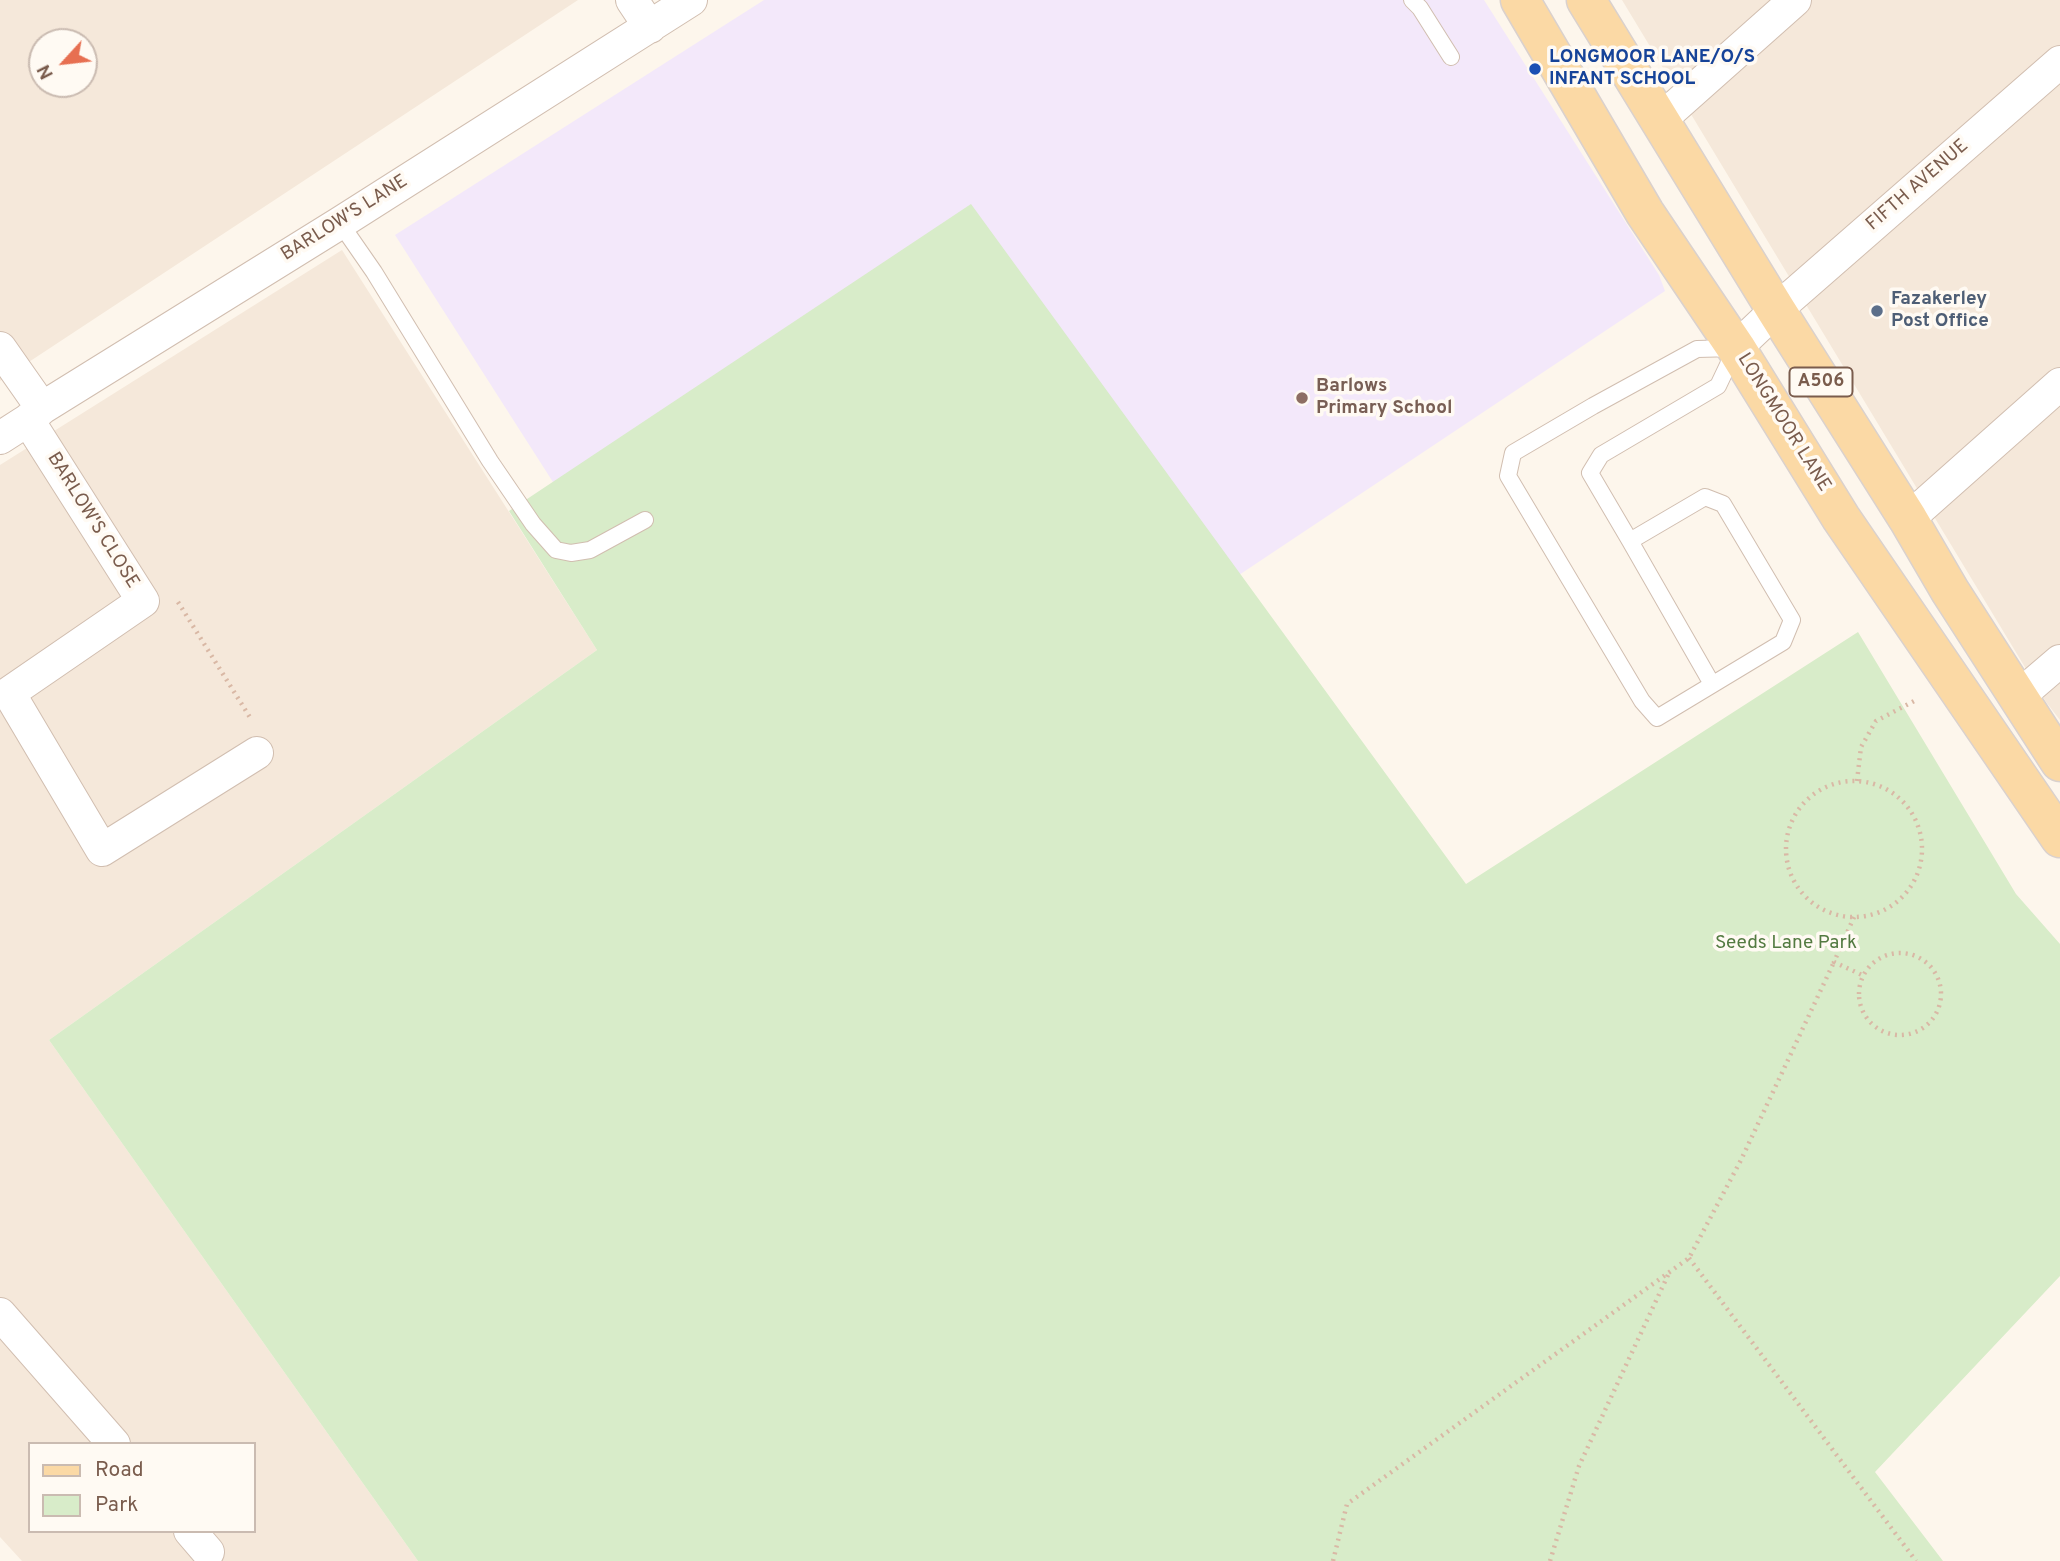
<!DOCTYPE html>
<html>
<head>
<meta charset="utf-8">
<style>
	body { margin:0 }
	#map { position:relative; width:2060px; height:1561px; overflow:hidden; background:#fdf6ec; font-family:Overpass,sans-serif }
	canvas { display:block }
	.legend { position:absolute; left:28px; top:1442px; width:228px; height:91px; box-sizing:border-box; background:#fffaf3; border:2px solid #cabbb1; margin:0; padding:9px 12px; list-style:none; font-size:21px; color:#7a5c4d }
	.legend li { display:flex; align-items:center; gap:14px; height:35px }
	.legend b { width:35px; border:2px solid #cabbb1 }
	.north { position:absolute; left:28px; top:28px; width:70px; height:70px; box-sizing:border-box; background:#fffaf3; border:2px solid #cabbb1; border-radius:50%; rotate:243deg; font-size:19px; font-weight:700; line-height:28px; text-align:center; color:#7a5c4d }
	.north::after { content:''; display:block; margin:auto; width:24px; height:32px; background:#e76f51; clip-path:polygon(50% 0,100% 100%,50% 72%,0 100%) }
</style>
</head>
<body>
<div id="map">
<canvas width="2060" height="1561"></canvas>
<ul class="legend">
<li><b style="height:9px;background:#fbd9a5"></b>Road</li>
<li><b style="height:19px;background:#d8ecc9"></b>Park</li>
</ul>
<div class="north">N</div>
</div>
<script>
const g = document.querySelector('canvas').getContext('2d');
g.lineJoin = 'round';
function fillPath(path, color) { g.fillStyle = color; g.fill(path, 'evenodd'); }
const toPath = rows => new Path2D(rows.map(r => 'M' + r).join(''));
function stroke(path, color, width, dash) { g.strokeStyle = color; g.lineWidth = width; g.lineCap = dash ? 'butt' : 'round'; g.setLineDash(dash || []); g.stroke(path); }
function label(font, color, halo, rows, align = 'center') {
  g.font = font + ' Overpass,sans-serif'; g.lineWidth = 7; g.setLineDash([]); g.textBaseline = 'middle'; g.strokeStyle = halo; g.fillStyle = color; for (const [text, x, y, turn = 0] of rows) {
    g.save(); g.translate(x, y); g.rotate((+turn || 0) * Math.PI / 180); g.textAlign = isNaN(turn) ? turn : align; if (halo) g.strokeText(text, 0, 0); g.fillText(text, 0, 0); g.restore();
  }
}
const residential = toPath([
	[0,0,578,0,0,381],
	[42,42,84,42,84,84,42,84],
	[1622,0,2060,0,2060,720,2046,702],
	[342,250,597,650,49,1040,418,1561,22,1561,0,1537,0,465],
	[30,1444,254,1444,254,1531,30,1531]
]);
const education = toPath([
	[764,0,1484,0,1659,275,1665,291,1224,585,567,504,395,235]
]);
const green = toPath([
	[971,204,1466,884,1858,632,2016,894,2060,944,2060,1276,1875,1472,1943,1561,418,1561,49,1040,597,650,509,511]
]);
const path = toPath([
	[178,602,251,719],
	[1857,781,1861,747,1876,721,1918,699],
	'1786 849a68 68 0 1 1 136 0a68 68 0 1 1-136 0Z',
	[1854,917,1834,962,1862,975],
	'1859 994a41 41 0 1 1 82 0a41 41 0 1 1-82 0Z',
	[1689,1258,1916,1561],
	[1333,1561,1347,1504,1689,1258,1741,1160,1834,962],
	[1550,1561,1579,1466,1668,1275]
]);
const service = toPath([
	[1412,0,1420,8,1451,57],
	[340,223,374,272,490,461,533,524,556,550,571,553,590,550,645,520],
	[1630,541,1705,497,1723,504,1792,620,1783,642,1657,718,1642,701,1508,476,1513,453,1593,406,1697,349,1736,348,1718,386,1601,455,1590,473,1630,541,1712,684]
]);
const minor = toPath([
	[632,0,650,27],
	[1660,120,1795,0],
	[0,348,42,408],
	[1736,348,1776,310,2060,62],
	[28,420,143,601,9,693,102,850,257,753],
	[0,438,28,420,42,408,340,223,691,0],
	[1908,519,2060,384],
	[2019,696,2060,661],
	[0,1314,114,1444],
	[190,1531,208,1552]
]);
const primary = toPath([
	[1520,0,1645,213,1736,348,1841,518,2060,838],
	[1586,0,1776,310,1908,519,1950,591,2060,762]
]);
const markers = [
	[1535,69,7,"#1a4fb4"],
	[1877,311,7,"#5c6f8a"],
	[1302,398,7,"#8d6e63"]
];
const shields = [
	[1821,382,63]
];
const shieldNames = [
	["A506",1821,382]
];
const transitNames = [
	["LONGMOOR LANE/O/S",1549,58],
	["INFANT SCHOOL",1549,80]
];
const streetNames = [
	["FIFTH AVENUE",1918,186,-41],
	["BARLOW'S LANE",345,219,-32],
	["LONGMOOR LANE",1783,423,58],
	["BARLOW'S CLOSE",92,521,58]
];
const serviceNames = [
	["Fazakerley",1891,300],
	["Post Office",1891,322]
];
const educationNames = [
	["Barlows",1316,387],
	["Primary School",1316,409]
];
const parkNames = [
	["Seeds Lane Park",1786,944]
];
fillPath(residential, '#f5e8da');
fillPath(education, '#f3e8fa');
fillPath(green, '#d8ecc9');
stroke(service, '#d1beb0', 18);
stroke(minor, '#d1beb0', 34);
stroke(primary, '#dad1cd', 41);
stroke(path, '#d9b8a5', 4.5, [2, 5]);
stroke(service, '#fff', 16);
stroke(minor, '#fff', 32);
stroke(primary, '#fbd9a5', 38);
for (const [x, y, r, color] of markers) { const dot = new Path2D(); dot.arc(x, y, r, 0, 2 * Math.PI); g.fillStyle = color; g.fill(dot); stroke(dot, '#fffaf3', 2.5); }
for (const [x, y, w] of shields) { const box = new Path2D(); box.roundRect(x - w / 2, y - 14.5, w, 29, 5); g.fillStyle = '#fffaf3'; g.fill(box); stroke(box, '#7a5c4d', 2); }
label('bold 18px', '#7a5c4d', null, shieldNames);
label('bold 19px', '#164399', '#fffaf3', transitNames, 'left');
label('19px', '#7a5c4d', '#fffaf3', streetNames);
label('bold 19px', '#4e5e75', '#fffaf3', serviceNames, 'left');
label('bold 19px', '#785e54', '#fffaf3', educationNames, 'left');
label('19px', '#537a41', '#fffaf3', parkNames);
</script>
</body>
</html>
